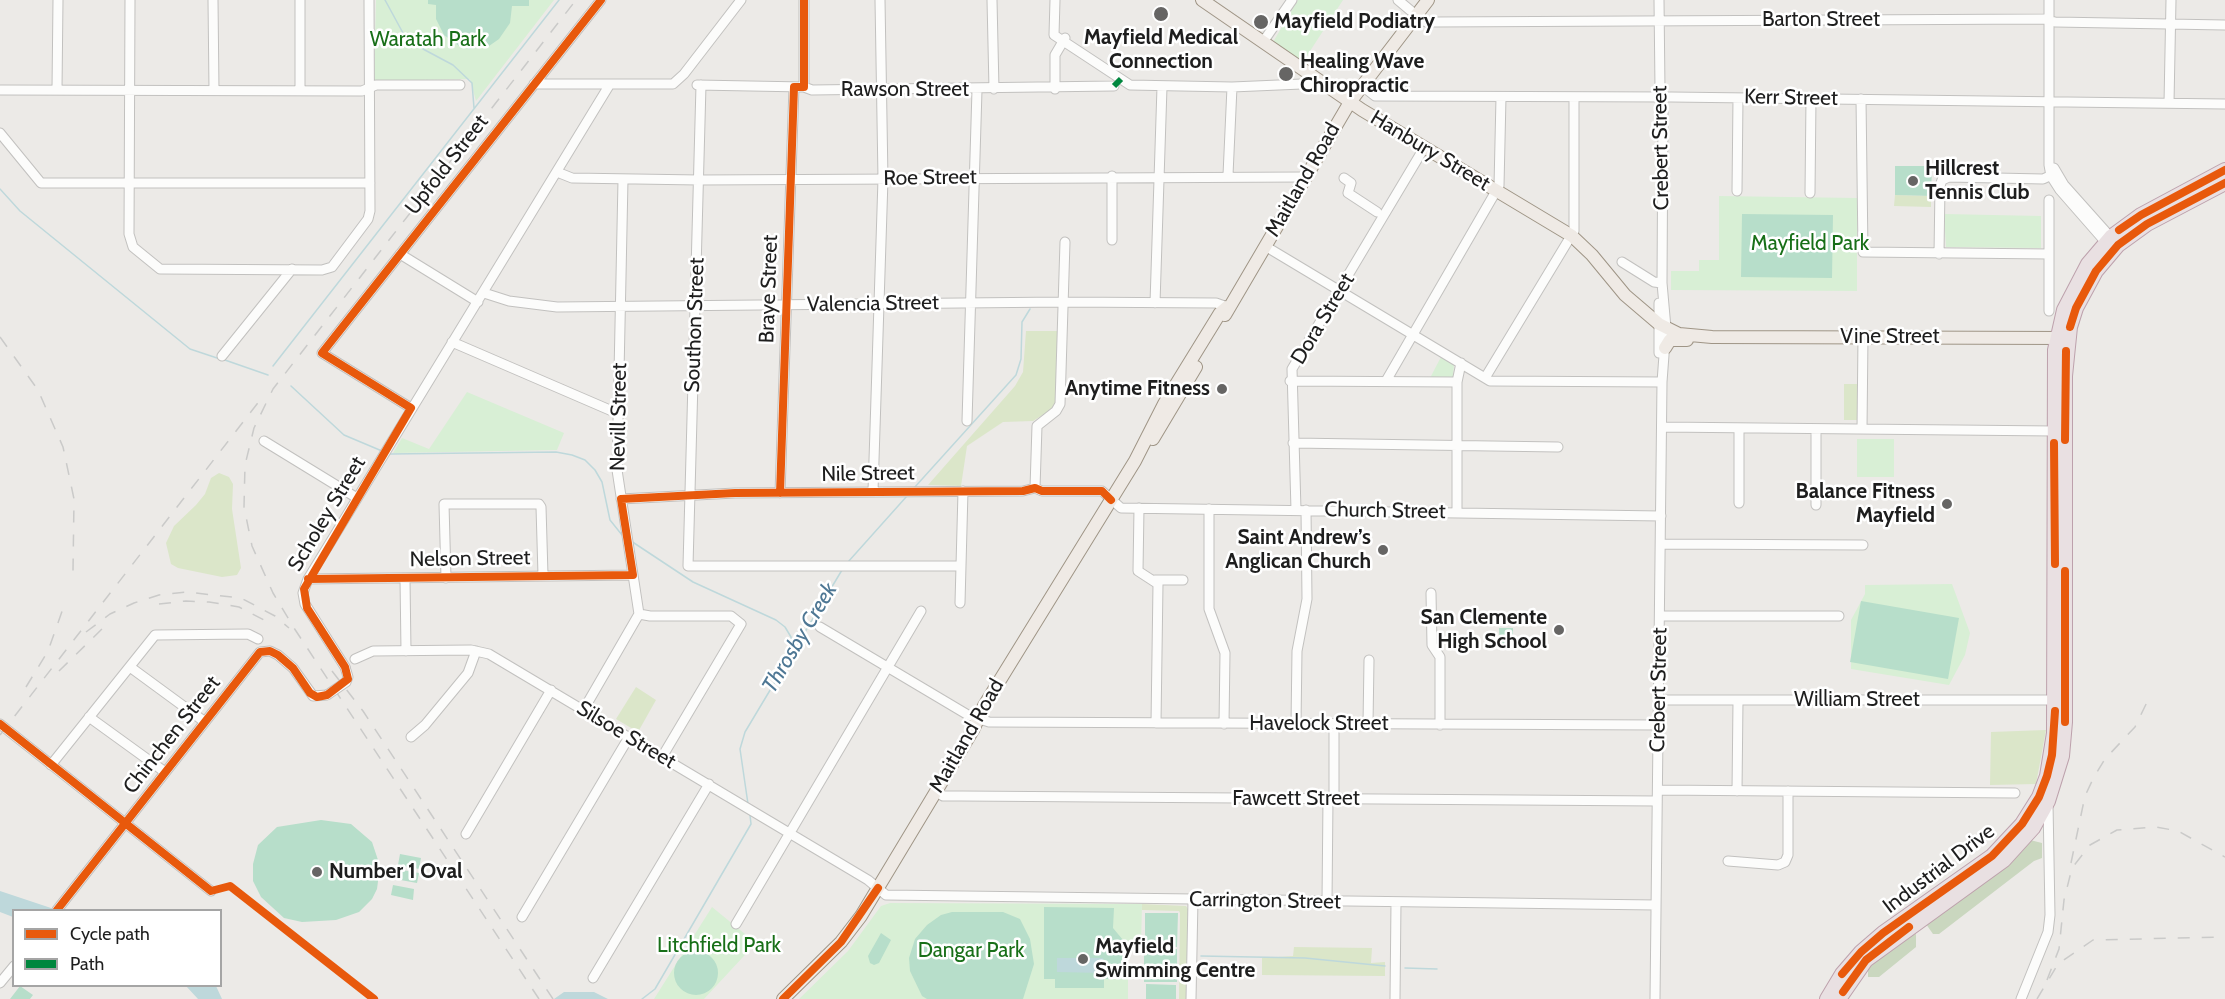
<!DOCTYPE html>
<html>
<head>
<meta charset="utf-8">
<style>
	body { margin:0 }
	#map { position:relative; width:2225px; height:999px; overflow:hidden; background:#eceae7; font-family:Cabin,sans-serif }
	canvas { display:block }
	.legend { position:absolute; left:12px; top:909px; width:210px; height:78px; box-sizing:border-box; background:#fff; border:2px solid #a5a5a5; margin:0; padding:8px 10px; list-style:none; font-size:18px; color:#1e1e1e }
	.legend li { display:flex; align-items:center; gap:12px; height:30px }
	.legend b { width:30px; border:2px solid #a5a5a5 }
</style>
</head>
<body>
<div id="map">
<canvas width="2225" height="999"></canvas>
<ul class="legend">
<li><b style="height:8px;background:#e8590c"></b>Cycle path</li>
<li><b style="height:8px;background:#00873e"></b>Path</li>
</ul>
</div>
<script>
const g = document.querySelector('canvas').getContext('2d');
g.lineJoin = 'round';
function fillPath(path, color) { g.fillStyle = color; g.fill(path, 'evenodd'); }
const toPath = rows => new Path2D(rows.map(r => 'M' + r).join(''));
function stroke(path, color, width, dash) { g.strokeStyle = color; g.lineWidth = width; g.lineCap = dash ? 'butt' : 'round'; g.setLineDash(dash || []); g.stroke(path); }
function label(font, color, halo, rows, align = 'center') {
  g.font = font + ' Cabin,sans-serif'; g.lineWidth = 5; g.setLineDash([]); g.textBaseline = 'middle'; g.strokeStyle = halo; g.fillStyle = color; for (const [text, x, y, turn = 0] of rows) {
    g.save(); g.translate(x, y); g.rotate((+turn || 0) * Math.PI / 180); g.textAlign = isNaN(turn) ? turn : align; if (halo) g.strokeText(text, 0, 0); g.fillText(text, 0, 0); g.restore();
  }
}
const grass = toPath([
	[1895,195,1931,196,1931,207,1894,206],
	[1026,331,1059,331,1057,400,1054,408,1033,421,1003,422,967,446,961,486,928,485,1015,386,1023,372],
	[1844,384,1860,384,1860,420,1844,420],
	[219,473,229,477,233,484,232,509,241,568,237,575,222,577,178,568,171,564,166,543,174,526,196,505,205,494,211,478],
	[636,687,656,700,638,732,616,719],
	[2046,730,2036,784,1990,785,1991,732],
	[1142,904,1186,906,1188,909,1186,999,1179,999,1180,913,1179,911,1142,910],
	[1294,947,1372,948,1371,963,1385,962,1385,976,1262,975,1262,958,1293,956]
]);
const forest = toPath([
	[2030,840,2042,843,2042,858,2034,861,1939,934,1933,934,1926,924],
	[1916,934,1916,947,1879,977,1868,977,1868,968,1908,936]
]);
const park = toPath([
	[376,0,554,0,476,101,470,79,374,81],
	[1298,0,1343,0,1303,62,1273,42],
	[1719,196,1857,198,1857,291,1671,290,1671,271,1699,271,1699,260,1719,260],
	[1944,214,2041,216,2041,248,1946,247],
	[1441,357,1454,365,1453,378,1430,378],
	[467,392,564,433,557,450,393,453,402,438,429,449],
	[1857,439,1894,439,1894,477,1857,477],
	[1952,584,1970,633,1965,655,1949,685,1851,669,1851,620,1865,594,1865,585],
	[890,903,1142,904,1141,946,1128,946,1128,999,799,999,848,951,881,906],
	[712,907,756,943,704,999,654,999]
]);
const pitch = toPath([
	[428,0,529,0,529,6,512,6,510,23,499,39,489,46,470,49,459,46,444,35,436,19,436,5,428,4],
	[1895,166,1932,166,1931,196,1895,195],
	[1742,214,1833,215,1832,278,1741,277],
	[1861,601,1959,618,1948,679,1850,662],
	[1499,628,1513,628,1513,650,1500,650],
	[321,820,351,824,372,842,380,866,377,889,372,899,359,912,336,920,302,922,284,918,261,897,253,881,253,864,258,845,277,827],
	[400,854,421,858,419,869,398,865],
	[397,869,419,873,417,883,395,879],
	[393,885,414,889,413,900,391,895],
	[1044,907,1114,908,1113,928,1123,940,1122,979,1104,979,1104,988,1055,988,1055,979,1044,979],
	[952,912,1003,912,1020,919,1030,939,1034,964,1023,999,927,999,922,996,910,971,909,958,915,939,927,925,941,915],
	[1145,913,1178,913,1177,947,1145,946],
	[881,933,891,940,879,963,874,965,870,963,868,956],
	[1144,949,1177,949,1177,982,1144,982],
	'674 973a22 22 0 1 1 44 0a22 22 0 1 1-44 0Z',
	[1146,984,1176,985,1176,999,1146,999],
	[20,986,33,995,30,999,10,999]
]);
const water = toPath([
	[0,891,57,910,14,910,13,917,0,912],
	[1057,958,1103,958,1103,973,1057,972],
	[186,986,216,986,222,999,198,999],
	[564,992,594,992,608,999,554,999]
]);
const stream = toPath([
	[385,0,403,33,423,49,453,65,472,83,474,108],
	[0,189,20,211,190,349,217,358],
	[222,359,268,375],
	[273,366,559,0],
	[291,386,344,435,382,451],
	[390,454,556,452,572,455,585,460,595,470,602,482,610,520,622,535],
	[914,488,1016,375,1021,359,1022,322,1030,309],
	[631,541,693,582,776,620,785,627,791,637,792,650],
	[848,562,907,496],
	[748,804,740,749,745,732,842,570],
	[1201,956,1305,958,1385,966],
	[1405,968,1437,969],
	[642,999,655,989,751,824,750,815]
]);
const minor = toPath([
	[130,0,129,234,133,247,160,269,322,270,332,267,368,219,370,211,369,0],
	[213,0,214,90],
	[992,0,994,89],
	[1055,0,1054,35,1130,85,1232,87,1325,83],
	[1398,0,1417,16,1426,22,1434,22,2044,19,2055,22,2225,25],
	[2049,0,2049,165,2051,176,2060,190,2109,246],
	[1263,42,1292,0],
	[534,84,673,84,684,74,741,0],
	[697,85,804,87,812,90,1114,86],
	[701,85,688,566,961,566],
	[1361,85,1375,96,1671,97,2225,104],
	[804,87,804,0],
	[57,89,58,0],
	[1055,89,1055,55,1065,38],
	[0,90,362,91,376,85,460,85],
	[300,91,300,0],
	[1861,99,1863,252,2049,254],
	[2169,103,2171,0],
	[0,133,41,183,370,183],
	[2054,168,2064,185,2114,241],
	[557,172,572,178,699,180,1305,177],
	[1228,175,1232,87],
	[1112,176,1112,240],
	[1344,178,1351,183,1348,193,1377,212],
	[1737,191,1738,98],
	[1810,193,1811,98],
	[2049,200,2049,311],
	[1265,246,1490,381,1662,382],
	[400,254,478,302],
	[1939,254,1940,186,1942,180,1949,177,2043,179,2054,174],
	[1622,262,1654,282,1662,283],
	[484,293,509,301,557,307,1063,302,1216,303,1227,307],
	[1155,303,1162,87],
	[1659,303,1659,353],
	[452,342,619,414],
	[222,356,292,269],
	[1485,378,1574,231,1574,97],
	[1290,381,1457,382],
	[1386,381,1499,186,1501,97],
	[411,408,322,353,601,0],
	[967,421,977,90],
	[1662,427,2054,431],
	[1862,429,1863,337],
	[264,441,357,498],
	[1293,443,1558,447],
	[1035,488,1037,426,1056,411,1060,404,1065,242],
	[873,491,883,179,880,0],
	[780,493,794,87],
	[621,499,735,493,1023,491,1035,488,1042,491,1102,491,1121,508,1661,516],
	[1739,503,1739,428],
	[1816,505,1816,429],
	[1139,508,1138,571,1158,584,1156,723],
	[1209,509,1209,609,1225,653,1224,724],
	[1296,510,1292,369,1424,148],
	[1457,512,1457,382,1461,363],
	[1661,544,1863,545],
	[446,578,444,504,539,504,541,507,543,575],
	[308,579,633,575],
	[405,579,406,651],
	[1155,580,1183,580],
	[1431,593,1432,645,1440,657,1440,725],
	[960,603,963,491],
	[639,614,650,616,731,616,741,624,662,757],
	[1660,616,1839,616],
	[820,627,968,715,989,722,1659,725],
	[355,659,373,651,471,650,489,654,868,880,886,895,1656,905],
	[130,667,205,722],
	[345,667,305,604,303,593,308,579,610,84],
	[1659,700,2055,700],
	[584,709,639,614,617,470,623,180],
	[89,717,165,772],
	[0,724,211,891],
	[1296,724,1297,651,1307,599,1306,510],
	[1368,724,1369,660],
	[411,737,425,725,468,673,476,651],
	[51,765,155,635,248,634,258,639],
	[1658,790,2015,793],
	[935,791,943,796,961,796,1657,801],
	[1737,791,1738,701],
	[1334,799,1334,724],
	[466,834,551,690],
	[1728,861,1778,865,1785,862,1788,855,1788,791],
	[1327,901,1328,799],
	[57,910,260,652,270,651,278,655,293,668,313,696,327,695],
	[522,917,629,737],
	[736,924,921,611],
	[593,978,709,784],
	[0,983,14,966],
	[1191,999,1193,900],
	[1395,999,1396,902],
	[1655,999,1662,382,1666,328,1662,283,1663,113,1660,89,1659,0],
	[2021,999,2048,932,2050,915,2048,803]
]);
const major = toPath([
	[1202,0,1362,110,1572,236,1592,255,1625,295,1659,324,1679,334,1712,337,2067,338],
	[1225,315,1350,102,1428,0],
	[1665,348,1670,340,1687,340],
	[1153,439,1196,367],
	[783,999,841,942,861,916,973,730,984,706,1135,461,1164,404,1220,313,1227,307]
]);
const highway = toPath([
	[1827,999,1842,974,1861,952,1883,933,1992,856,2022,824,2039,797,2047,776,2054,733,2055,350,2064,310,2088,264,2111,237,2141,215,2225,170],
	[1839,999,1866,960,2004,860,2033,828,2048,801,2062,756,2065,722,2065,376,2070,327,2076,308,2096,271,2118,245,2147,224,2225,183]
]);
const rail = toPath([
	[0,337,38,390,63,447,74,499,73,571],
	[159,604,186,601,209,602,239,607,264,620],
	[86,632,110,614,134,603,159,595,186,592,241,598,275,616,289,628],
	[59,671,102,629],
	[332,671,363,711,553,999],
	[26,687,48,651,65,603],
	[0,735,264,395],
	[2071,863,2085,796,2094,777,2105,759,2135,727,2149,698],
	[2047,980,2059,949,2064,900,2072,868,2090,845,2117,830,2156,827,2178,831,2225,857],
	[539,999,294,628,273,593,252,546,244,507,245,465,254,428,273,389,576,0],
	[2037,999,2058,964,2093,940,2225,937]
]);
const minorBridge = toPath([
	[327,695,346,682,348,677,345,667]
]);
const quiet = toPath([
	[1114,86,1121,79]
]);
const cycleway = toPath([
	[2119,230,2141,215,2225,170],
	[2070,327,2076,308,2096,271,2118,245,2147,224,2225,183],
	[2065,440,2066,351],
	[2054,443,2055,564],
	[780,493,794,87,804,87,804,0],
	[308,579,633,575,621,499,735,493,1023,491,1035,488,1042,491,1102,491,1111,500],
	[2065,722,2065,571],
	[0,724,211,891,230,886,374,999],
	[57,910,260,652,270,651,278,655,293,668,310,693,317,697,327,695,348,679,345,667,307,608,304,589,411,408,322,353,601,0],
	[1842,974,1861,952,1883,933,1992,856,2022,824,2039,797,2047,776,2052,755,2055,711],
	[1843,992,1866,960,1909,927],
	[783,999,841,942,878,888]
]);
const markers = [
	[1161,14,8,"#666564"],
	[1261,22,8,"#666564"],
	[1286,74,8,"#666564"],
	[1913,181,6,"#666564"],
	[1222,389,6,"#666564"],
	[1947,504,6,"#666564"],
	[1383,550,6,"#666564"],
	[1559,630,6,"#666564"],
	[317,872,6,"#666564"],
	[1083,959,6,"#666564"]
];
const streetNames = [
	["Barton Street",1821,20],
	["Rawson Street",905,90],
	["Kerr Street",1791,98,1],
	["Crebert Street",1661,148,-91],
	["Hanbury Street",1430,151,31],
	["Upfold Street",447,165,-52],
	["Roe Street",930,178,-1],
	["Maitland Road",1303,180,-60],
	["Braye Street",769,289,-88],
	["Valencia Street",873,304,-1],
	["Dora Street",1323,319,-59],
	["Southon Street",695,325,-88],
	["Vine Street",1890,337],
	["Nevill Street",619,417,-89],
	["Nile Street",868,474,-1],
	["Church Street",1385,511,1],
	["Scholey Street",327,514,-59],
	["Nelson Street",470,559,-1],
	["Crebert Street",1659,690,-89],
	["William Street",1857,700],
	["Havelock Street",1319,724],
	["Chinchen Street",172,735,-52],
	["Silsoe Street",626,735,31],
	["Maitland Road",967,736,-60],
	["Fawcett Street",1296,799],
	["Industrial Drive",1939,869,-37],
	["Carrington Street",1265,901,1]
];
const poiNames = [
	["Mayfield Podiatry",1274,22],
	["Mayfield Medical",1161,38,"center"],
	["Connection",1161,62,"center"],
	["Healing Wave",1300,62],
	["Chiropractic",1300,86],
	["Hillcrest",1925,169],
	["Tennis Club",1925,193],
	["Anytime Fitness",1210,389,"right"],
	["Balance Fitness",1935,492,"right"],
	["Mayfield",1935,516,"right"],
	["Saint Andrew’s",1371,538,"right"],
	["Anglican Church",1371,562,"right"],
	["San Clemente",1547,618,"right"],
	["High School",1547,642,"right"],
	["Number 1 Oval",329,872],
	["Mayfield",1095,947],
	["Swimming Centre",1095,971]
];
const parkNames = [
	["Waratah Park",428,40],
	["Mayfield Park",1810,244],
	["Litchfield Park",719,946],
	["Dangar Park",971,951]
];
const waterNames = [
	["Throsby Creek",800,638,-59]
];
fillPath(grass, '#dbe6c9');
fillPath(forest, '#cad7bf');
fillPath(park, '#d8efd5');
fillPath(pitch, '#b7deca');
fillPath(water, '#bed8db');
stroke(stream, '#bed8db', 1.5);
stroke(minor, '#c2c1bf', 11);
stroke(major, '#9f9586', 14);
stroke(highway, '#bda1ac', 16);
stroke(minor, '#fcfcfb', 9);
stroke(major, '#efeae5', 12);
stroke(highway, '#e9e0e2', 14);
stroke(rail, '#cacac9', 1.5, [12, 12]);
stroke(minorBridge, '#c2c1bf', 11, []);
stroke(minorBridge, '#fcfcfb', 9);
stroke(quiet, '#00873e', 6, [12, 6]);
stroke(cycleway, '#e8590c', 8);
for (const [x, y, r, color] of markers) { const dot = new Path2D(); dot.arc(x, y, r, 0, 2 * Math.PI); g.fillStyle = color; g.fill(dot); stroke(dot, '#fff', 2); }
label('21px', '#1e1e1e', '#fff', streetNames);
label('bold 21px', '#1e1e1e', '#fff', poiNames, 'left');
label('21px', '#186f18', '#fff', parkNames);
label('italic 22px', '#4e7794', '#fff', waterNames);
</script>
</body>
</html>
